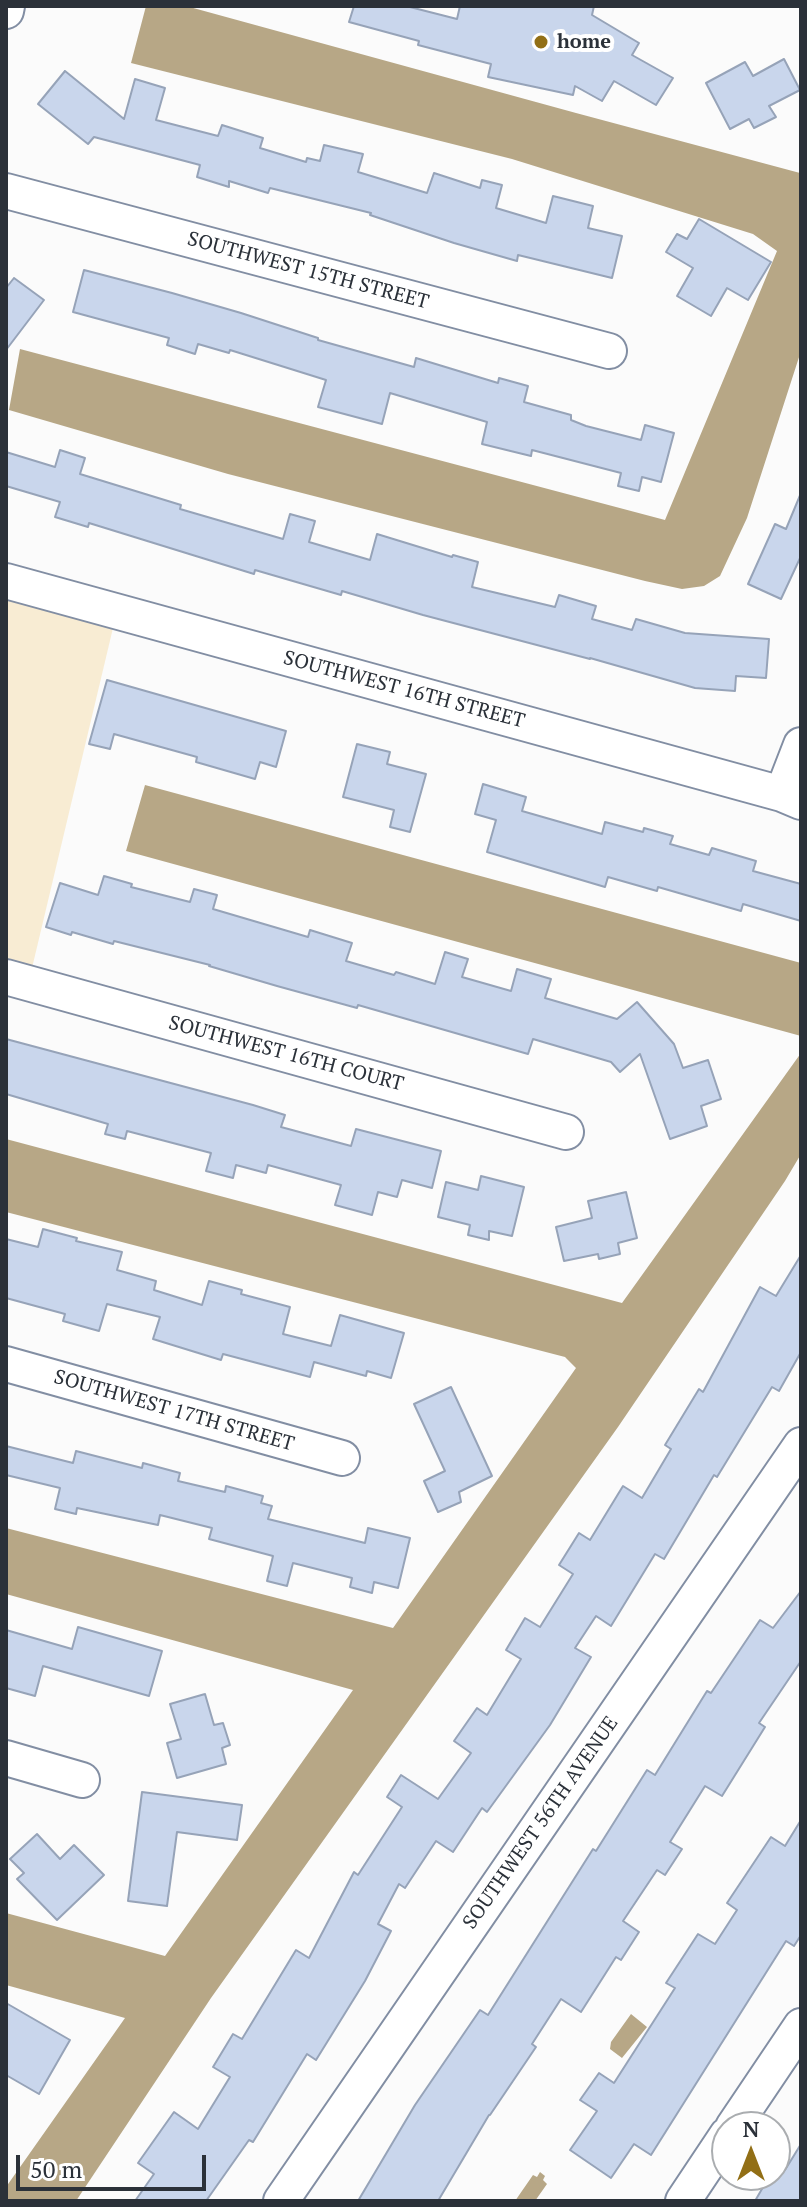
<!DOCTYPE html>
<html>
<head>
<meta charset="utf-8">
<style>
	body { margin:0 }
	#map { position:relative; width:807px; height:2207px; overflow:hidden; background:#fbfbfb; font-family:"PT Serif",serif }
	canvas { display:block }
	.frame { position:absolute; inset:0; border:8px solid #2b3139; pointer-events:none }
	.north { position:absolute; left:711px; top:2111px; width:80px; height:80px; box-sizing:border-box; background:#fff; border:2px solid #aaadb0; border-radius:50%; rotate:0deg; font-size:22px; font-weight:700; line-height:32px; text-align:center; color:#2b3139 }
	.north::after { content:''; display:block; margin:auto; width:28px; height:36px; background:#926f16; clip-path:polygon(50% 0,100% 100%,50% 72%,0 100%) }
	.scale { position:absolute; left:16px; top:2155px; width:190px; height:36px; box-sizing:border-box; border:4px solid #2b3139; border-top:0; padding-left:10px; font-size:24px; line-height:28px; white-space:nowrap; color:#2b3139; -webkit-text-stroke:6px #fff; paint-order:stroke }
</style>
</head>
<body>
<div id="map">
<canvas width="807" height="2207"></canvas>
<div class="frame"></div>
<div class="north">N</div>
<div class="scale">50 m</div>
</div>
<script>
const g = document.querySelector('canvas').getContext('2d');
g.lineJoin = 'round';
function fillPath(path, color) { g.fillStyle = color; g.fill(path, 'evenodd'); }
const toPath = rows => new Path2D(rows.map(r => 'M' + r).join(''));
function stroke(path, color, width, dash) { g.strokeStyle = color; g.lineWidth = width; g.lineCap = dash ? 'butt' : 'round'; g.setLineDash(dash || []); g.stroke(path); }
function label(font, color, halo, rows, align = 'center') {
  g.font = font + ' "PT Serif",serif'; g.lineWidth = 8; g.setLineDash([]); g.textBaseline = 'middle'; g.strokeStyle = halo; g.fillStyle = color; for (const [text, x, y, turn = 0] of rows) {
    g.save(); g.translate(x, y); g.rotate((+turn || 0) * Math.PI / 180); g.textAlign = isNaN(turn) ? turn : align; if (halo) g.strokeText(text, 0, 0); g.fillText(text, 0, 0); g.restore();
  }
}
const green = toPath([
	[6,597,113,628,32,968,6,960]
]);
const water = toPath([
	[146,6,186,6,576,113,800,173,801,171,801,351,747,518,720,576,704,586,682,589,645,581,228,474,9,410,20,349,665,520,777,251,753,234,512,159,131,63],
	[145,785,801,963,801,1036,126,851],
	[801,1053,801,1154,785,1181,618,1427,211,1998,76,2201,6,2201,6,2187,125,2018,6,1985,6,1913,165,1956,353,1690,6,1594,6,1528,393,1628,576,1368,565,1357,6,1212,6,1139,622,1303],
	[631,2014,647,2027,622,2058,610,2049,611,2042],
	[540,2172,545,2176,543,2180,547,2184,535,2201,515,2201,533,2175,537,2177]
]);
const building = toPath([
	[354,6,406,6,457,19,460,6,594,6,592,15,639,43,632,55,673,78,656,105,614,81,602,101,575,86,573,95,488,77,491,64,418,45,419,41,349,22,354,6],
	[784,59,800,90,769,106,776,117,754,128,749,119,730,129,706,83,745,62,753,76,784,59],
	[65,71,124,119,135,79,165,88,156,120,218,136,222,125,263,138,260,148,306,162,307,158,320,161,324,145,363,154,358,172,427,193,434,173,480,188,482,180,502,185,496,208,546,223,553,196,593,206,588,228,622,236,612,278,518,255,517,261,454,243,370,215,371,213,270,188,268,193,229,181,229,187,197,177,200,165,94,137,88,144,38,104,65,71],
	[699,219,771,262,748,300,727,288,711,316,677,296,693,268,666,252,677,234,687,239,699,219],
	[84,270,172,293,241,313,318,338,318,340,414,367,416,358,498,383,499,378,528,386,524,402,571,415,571,420,586,426,641,440,645,425,674,433,661,482,642,477,639,491,618,486,621,473,532,450,531,456,482,444,487,422,390,393,382,424,318,407,326,380,230,350,229,353,198,344,195,354,167,345,169,338,73,312,84,270],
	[14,278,44,300,6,350,6,288,14,278],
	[60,450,85,458,80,474,181,505,180,509,283,539,290,514,315,521,309,542,370,560,377,534,452,557,453,555,478,562,472,587,555,607,559,595,596,606,592,619,632,630,636,619,685,633,769,639,766,678,736,676,735,691,695,688,590,658,590,659,423,615,342,591,341,595,255,570,254,574,89,523,88,527,55,517,60,502,6,486,6,452,55,467,60,450],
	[801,493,801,556,781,599,748,584,775,524,786,529,801,493],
	[107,680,286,731,276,767,260,762,255,779,196,762,197,757,114,734,110,749,89,744,107,680],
	[357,744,390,752,387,764,426,774,410,832,390,827,394,810,343,797,357,744],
	[483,784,526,797,522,811,602,834,605,822,643,832,644,828,673,836,670,844,709,855,712,848,756,861,753,871,801,884,801,921,743,904,741,911,658,887,657,891,608,877,605,887,487,852,496,820,475,814,483,784],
	[104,876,132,884,131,887,190,902,194,889,217,895,213,909,308,937,310,930,352,943,346,961,394,975,396,972,435,984,445,952,468,959,462,977,511,991,517,969,551,979,545,998,617,1019,637,1002,674,1044,683,1068,708,1060,721,1099,701,1106,707,1126,670,1139,640,1054,620,1072,611,1062,533,1039,528,1054,358,1005,357,1008,277,986,209,966,210,965,114,941,113,944,72,932,71,935,46,927,60,883,98,895,104,876],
	[6,1039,253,1105,285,1115,281,1127,351,1146,356,1129,441,1151,432,1188,402,1180,397,1197,378,1192,372,1215,335,1205,341,1185,268,1165,266,1173,236,1165,233,1178,206,1171,211,1153,127,1131,125,1139,105,1134,108,1124,6,1094,6,1039],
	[481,1176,524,1187,512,1236,489,1231,489,1240,468,1235,470,1225,438,1217,446,1182,478,1190,481,1176],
	[626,1192,637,1238,618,1243,620,1254,599,1259,598,1254,564,1261,556,1227,592,1218,588,1201,626,1192],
	[43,1229,77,1238,76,1241,122,1252,117,1270,156,1281,154,1290,202,1305,209,1281,242,1290,241,1294,290,1307,283,1334,331,1346,340,1315,404,1333,391,1378,367,1371,366,1376,314,1362,310,1377,223,1354,221,1360,153,1339,160,1317,107,1304,99,1331,63,1321,65,1314,6,1298,6,1239,38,1247,43,1229],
	[801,1255,801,1352,779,1391,772,1387,717,1477,714,1475,664,1559,655,1554,611,1626,596,1616,575,1648,591,1657,550,1725,487,1812,482,1808,453,1852,436,1841,405,1888,399,1884,378,1924,391,1931,365,1981,316,2060,307,2054,253,2142,249,2140,206,2201,135,2201,154,2174,138,2163,174,2112,198,2129,230,2077,213,2067,233,2034,242,2039,296,1950,309,1958,354,1872,358,1875,402,1807,387,1797,401,1775,438,1799,471,1753,454,1741,477,1708,487,1715,521,1659,506,1650,525,1618,540,1627,573,1574,559,1565,579,1533,590,1540,623,1486,642,1498,671,1449,665,1445,699,1389,703,1392,760,1287,776,1296,801,1255],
	[451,1387,492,1476,459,1492,461,1502,438,1512,424,1481,445,1471,414,1404,451,1387],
	[6,1446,73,1463,76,1451,142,1468,143,1463,180,1473,178,1481,225,1492,226,1486,263,1496,261,1503,272,1506,268,1519,365,1543,368,1528,410,1538,398,1588,374,1582,372,1593,350,1587,352,1578,293,1563,287,1586,267,1581,273,1556,209,1539,212,1528,160,1515,158,1525,77,1508,76,1514,55,1509,60,1488,6,1475,6,1446],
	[801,1591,801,1661,759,1723,765,1727,722,1796,705,1786,670,1842,682,1849,665,1875,657,1870,623,1921,639,1932,621,1960,616,1957,581,2012,561,1999,532,2044,536,2047,490,2115,489,2115,438,2201,358,2201,415,2105,480,2010,488,2015,593,1849,596,1851,647,1770,655,1775,707,1691,711,1693,760,1620,773,1628,801,1591],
	[78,1627,162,1651,149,1696,43,1666,35,1696,6,1688,6,1630,72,1649,78,1627],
	[205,1694,214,1725,223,1723,230,1745,222,1748,226,1764,177,1778,167,1743,181,1739,170,1704,205,1694],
	[142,1792,242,1805,237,1840,177,1832,167,1906,128,1901,142,1792],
	[801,1820,801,1935,794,1946,786,1941,651,2155,634,2144,611,2178,570,2150,597,2111,580,2100,599,2073,614,2083,675,1988,666,1983,698,1934,715,1944,737,1910,727,1903,771,1837,785,1846,801,1820],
	[37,1834,60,1859,74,1845,104,1875,57,1920,17,1879,24,1873,10,1859,37,1834],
	[6,2003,70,2040,39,2094,6,2075,6,2003],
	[801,2144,801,2201,755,2201,770,2175,775,2175,776,2164,785,2170,801,2144]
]);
const minor = toPath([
	[6,11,7,6],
	[6,191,609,351],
	[6,581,782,794,801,802],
	[782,794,801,745],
	[6,977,566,1132],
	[6,1364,342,1458],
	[6,1758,82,1780],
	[733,2127,801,2026],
	[281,2201,801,1445],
	[683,2201,727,2135]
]);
const markers = [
	[541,42,8,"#926f16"]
];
const poiNames = [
	["home",557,42]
];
const streetNames = [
	["SOUTHWEST 15TH STREET",308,271,15],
	["SOUTHWEST 16TH STREET",404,690,15],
	["SOUTHWEST 16TH COURT",286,1054,15],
	["SOUTHWEST 17TH STREET",174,1411,16],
	["SOUTHWEST 56TH AVENUE",541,1823,-55]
];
fillPath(green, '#f8ecd3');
fillPath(water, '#b7a786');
fillPath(building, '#c9d6ec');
stroke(building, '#96a3b8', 2);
stroke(minor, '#828ea3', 38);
stroke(minor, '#fff', 34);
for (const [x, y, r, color] of markers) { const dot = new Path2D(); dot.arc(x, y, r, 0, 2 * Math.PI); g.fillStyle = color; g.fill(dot); stroke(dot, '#fff', 3); }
label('bold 20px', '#2b3139', '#fff', poiNames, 'left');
label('20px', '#2b3139', '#fff', streetNames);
</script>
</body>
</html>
